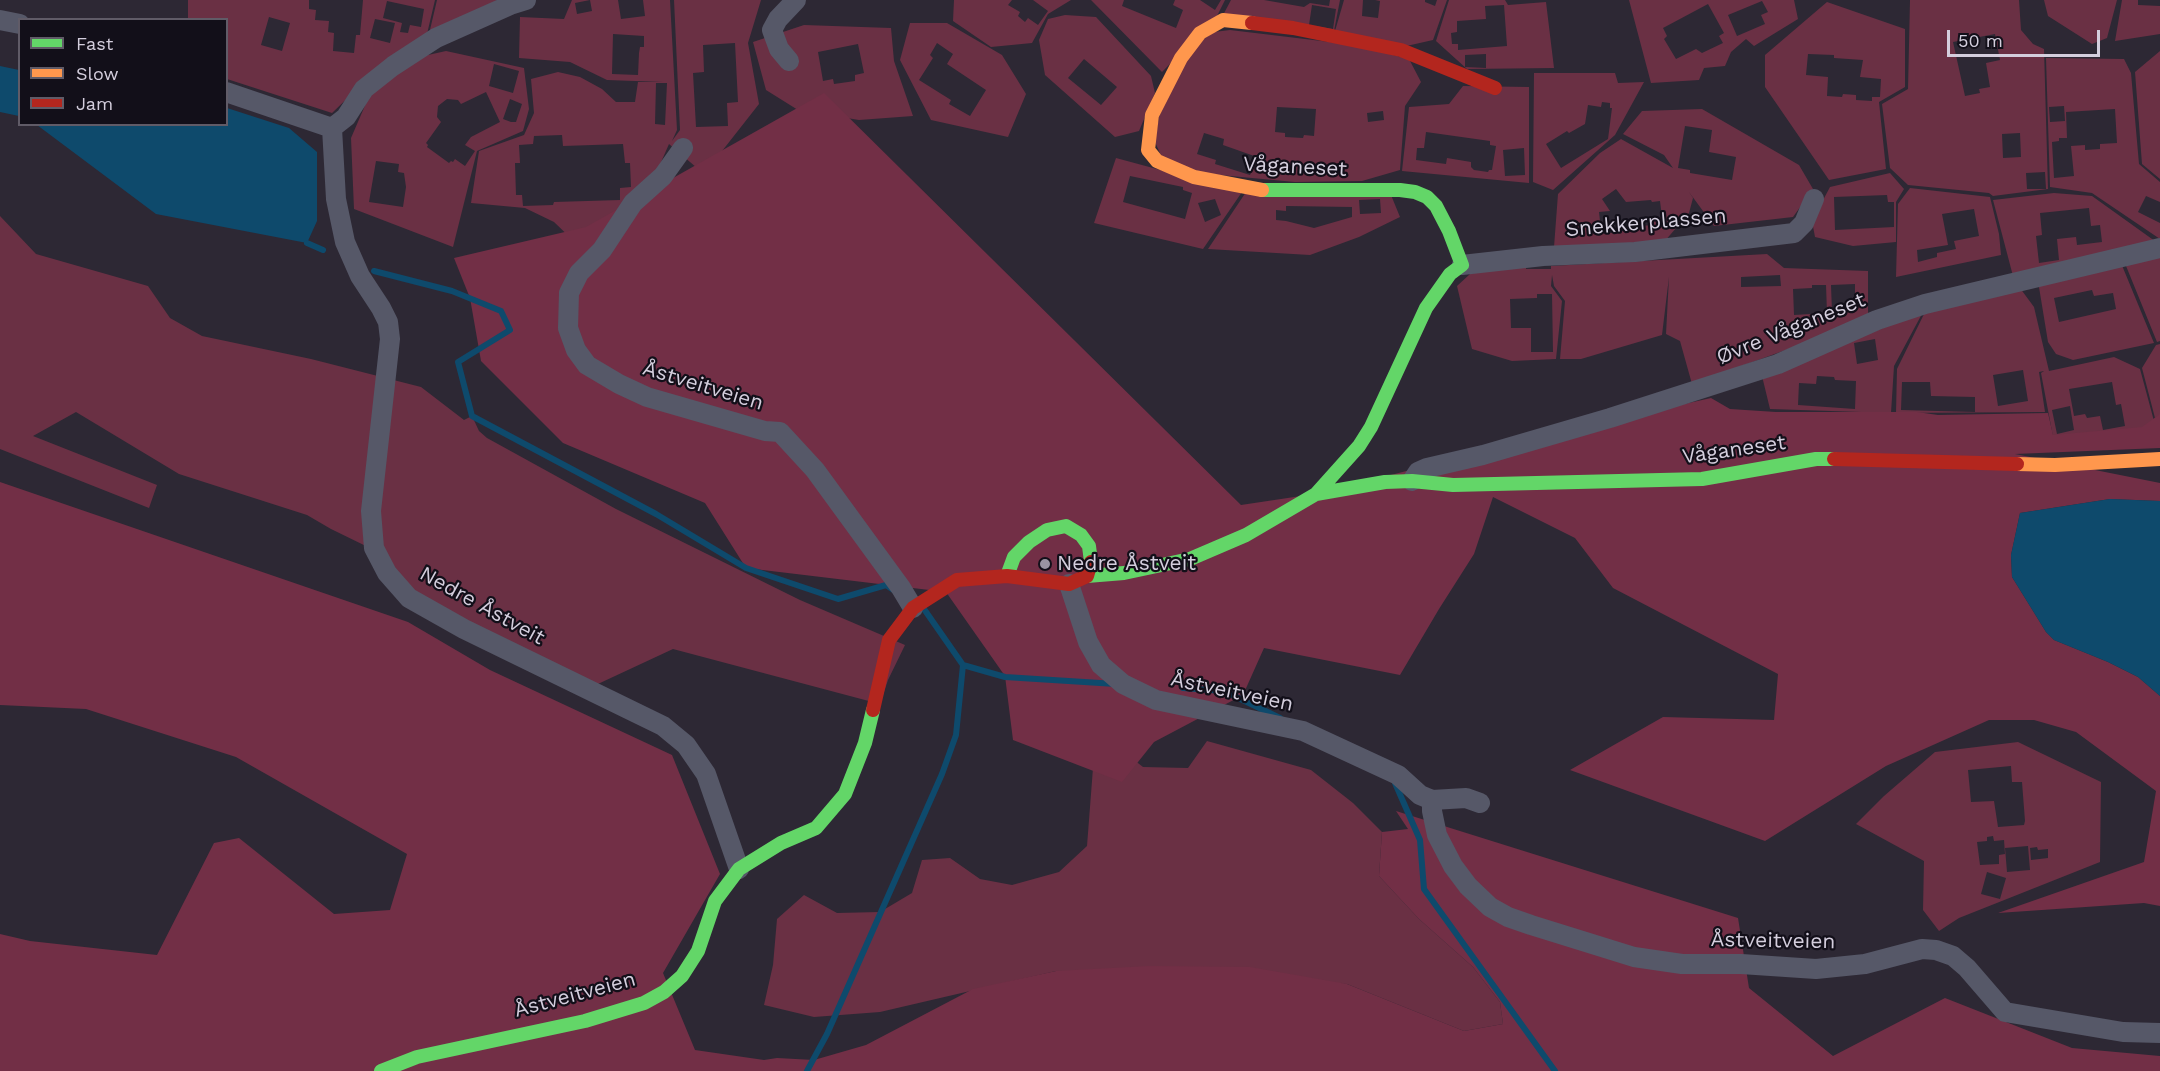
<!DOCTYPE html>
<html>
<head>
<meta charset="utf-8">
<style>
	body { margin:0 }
	#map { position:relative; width:2160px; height:1071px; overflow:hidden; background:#2d2834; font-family:"Work Sans",sans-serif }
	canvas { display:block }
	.legend { position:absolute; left:18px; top:18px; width:210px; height:108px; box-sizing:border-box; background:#120f19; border:2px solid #605b67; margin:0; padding:8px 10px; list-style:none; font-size:18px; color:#d4cedd }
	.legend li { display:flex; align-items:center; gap:12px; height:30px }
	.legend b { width:30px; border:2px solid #605b67 }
	.scale { position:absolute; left:1947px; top:30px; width:153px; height:27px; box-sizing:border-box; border:3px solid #d4cedd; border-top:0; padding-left:8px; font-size:18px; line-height:21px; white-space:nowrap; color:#d4cedd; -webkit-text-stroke:4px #120f19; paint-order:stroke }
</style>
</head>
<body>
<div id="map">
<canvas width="2160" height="1071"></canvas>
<ul class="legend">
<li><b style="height:8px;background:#63d668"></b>Fast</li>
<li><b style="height:8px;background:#ff974d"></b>Slow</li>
<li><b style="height:8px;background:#b3261e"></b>Jam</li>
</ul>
<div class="scale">50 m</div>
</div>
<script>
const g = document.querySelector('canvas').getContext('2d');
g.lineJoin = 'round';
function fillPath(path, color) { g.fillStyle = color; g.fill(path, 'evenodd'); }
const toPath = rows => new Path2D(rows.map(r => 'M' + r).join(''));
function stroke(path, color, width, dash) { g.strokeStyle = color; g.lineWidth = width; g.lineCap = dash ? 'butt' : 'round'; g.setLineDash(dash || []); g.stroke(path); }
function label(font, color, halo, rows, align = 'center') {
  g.font = font + ' "Work Sans",sans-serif'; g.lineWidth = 4.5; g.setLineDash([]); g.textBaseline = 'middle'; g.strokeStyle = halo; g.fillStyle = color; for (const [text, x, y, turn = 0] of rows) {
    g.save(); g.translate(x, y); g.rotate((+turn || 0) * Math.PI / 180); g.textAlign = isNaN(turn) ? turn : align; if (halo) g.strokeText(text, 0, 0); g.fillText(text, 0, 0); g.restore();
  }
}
const green = toPath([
	[188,0,309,0,309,9,316,10,315,20,329,21,328,32,334,33,333,51,354,53,356,35,360,35,363,0,435,0,427,34,389,58,332,113,227,79,226,20,188,20],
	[387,1,424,9,421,27,410,25,408,33,400,32,402,23,383,18],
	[269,17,290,23,282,51,261,45],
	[375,19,395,23,390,43,370,38],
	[437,0,496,0,495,6,429,34],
	[572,0,590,0,575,3,577,14,592,11,590,0,618,0,621,19,645,16,643,0,670,0,677,130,672,141,680,130,674,0,761,0,748,43,759,104,704,174,669,144,655,176,598,244,580,247,554,222,525,208,471,203,479,151,524,135,534,113,531,79,558,72,580,77,602,89,616,102,635,102,638,82,663,82,607,80,570,62,519,58,520,17,564,19],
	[613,34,644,36,644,47,640,47,639,53,638,75,612,74],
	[735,43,738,102,727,103,728,126,696,127,693,73,704,72,703,45],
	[656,83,667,83,665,125,655,124],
	[562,135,563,146,623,144,625,163,630,163,631,187,620,188,620,200,554,202,553,205,523,206,522,195,516,195,515,163,520,163,519,145,533,144,534,136],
	[954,0,1012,0,1008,5,1020,12,1018,16,1025,22,1028,18,1038,25,1048,11,1033,0,1071,0,1048,14,1032,43,991,47,953,21],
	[1091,0,1124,0,1122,6,1176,28,1183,10,1173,5,1175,0,1200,0,1215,10,1221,0,1225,0,1217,16,1162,72],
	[1231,0,1264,0,1304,7,1310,3,1329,6,1330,0,1340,0,1334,31,1222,17],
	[1312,5,1336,9,1333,29,1309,25],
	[1344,0,1363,0,1362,16,1378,18,1380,1,1375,0,1425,0,1425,2,1435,6,1437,0,1447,0,1433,40,1402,47,1335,31],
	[1449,0,1505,0,1508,5,1546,2,1554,68,1467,69,1436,41],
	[1504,5,1507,46,1458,50,1458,44,1452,44,1451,33,1457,32,1457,21,1486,19,1485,6],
	[1486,54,1486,68,1465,67,1465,55],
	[1629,0,1794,0,1798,19,1754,46,1746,39,1731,52,1725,66,1704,68,1699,80,1651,83],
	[1762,1,1768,12,1761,15,1765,24,1737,36,1728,15],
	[1708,4,1724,33,1719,36,1723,43,1702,53,1696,49,1676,59,1664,39,1667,36,1663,28],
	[1910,0,2019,0,2021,30,2033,44,2044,49,2048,189,1993,196,1989,193,1908,185,1890,168,1882,104,1908,89],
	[1995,34,2000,60,1986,63,1990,87,1979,89,1980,93,1965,96,1953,42],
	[2020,133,2021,157,2003,158,2002,134],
	[2045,172,2046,189,2027,189,2026,173],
	[2044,0,2117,0,2107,38,2092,44,2048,16],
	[2122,0,2138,0,2138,5,2160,6,2160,34,2115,41],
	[1827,2,1905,29,1905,87,1879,102,1886,169,1829,180,1765,87,1765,55],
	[1808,54,1834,55,1834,58,1863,60,1860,77,1881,79,1880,97,1872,97,1872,101,1856,100,1856,95,1843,94,1842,97,1827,96,1828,77,1806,75],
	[1065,15,1096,17,1151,76,1155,93,1139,131,1115,137,1045,75,1039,40,1048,19],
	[1084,59,1117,87,1101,105,1068,78],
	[910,23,947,23,1002,55,1026,94,1008,137,931,120,900,60],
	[937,43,953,54,947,64,986,90,970,116,949,104,951,100,919,80,933,58,930,55],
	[804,25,891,28,894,61,913,116,859,120,798,110,766,90,753,42],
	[858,44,864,73,855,75,855,81,834,84,833,79,823,81,818,52],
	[1230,30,1355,45,1409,59,1421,82,1405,106,1400,170,1362,181,1295,182,1198,173,1163,160,1155,142,1159,117,1175,75,1198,43,1214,32],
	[1277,107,1316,109,1314,136,1304,135,1303,138,1285,137,1285,133,1275,132],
	[1383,111,1384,120,1368,122,1367,113],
	[1204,133,1224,139,1223,145,1257,157,1250,175,1215,164,1216,160,1197,154],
	[446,51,524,68,529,109,523,131,477,151,453,247,354,209,351,138,370,94,419,57],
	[494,64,519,71,513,93,489,86],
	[486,92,500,122,471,137,465,145,475,151,465,166,455,159,453,162,451,161,449,163,427,147,428,145,426,143,441,122,437,117,438,106,447,99,458,100,461,104],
	[510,99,522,104,516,122,511,122,503,119],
	[376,161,399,164,398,172,404,173,406,187,403,207,369,202],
	[2160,51,2160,179,2142,164,2135,72],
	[2046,58,2124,59,2131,73,2139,164,2160,182,2160,202,2146,196,2138,212,2160,223,2160,239,2092,193,2050,187],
	[2064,106,2065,121,2050,122,2049,107],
	[2115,109,2117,143,2100,144,2100,149,2085,150,2085,145,2071,146,2074,176,2054,178,2052,142,2059,141,2059,138,2067,138,2066,112],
	[1534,73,1615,73,1618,83,1644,82,1615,135,1553,190,1533,182],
	[1602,102,1610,103,1610,108,1612,108,1608,139,1561,168,1546,144,1567,131,1569,133,1585,124,1588,105,1601,107],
	[1463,86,1529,87,1529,183,1402,171,1409,107,1449,104],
	[1426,132,1490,141,1490,145,1496,146,1492,170,1489,170,1488,172,1474,170,1471,167,1471,162,1447,158,1446,164,1416,160,1417,148,1424,148],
	[1524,148,1525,175,1505,176,1503,150],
	[1702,109,1799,165,1813,189,1793,217,1714,226,1689,192,1693,198,1689,213,1664,242,1554,247,1558,194,1600,153,1621,139,1673,168,1664,155,1623,134,1642,111],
	[1685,126,1712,130,1709,152,1736,157,1732,180,1690,173,1690,170,1678,168],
	[1616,189,1626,202,1651,200,1652,202,1660,201,1662,217,1654,219,1654,225,1625,227,1623,227,1623,231,1604,234,1603,230,1601,230,1599,212,1610,211,1602,199],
	[1116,158,1242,192,1203,249,1094,223],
	[1130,176,1183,187,1183,190,1192,193,1185,219,1123,202],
	[1215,199,1221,215,1205,222,1198,203],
	[1890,173,1904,189,1896,202,1896,242,1853,246,1815,237,1812,221,1830,187],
	[1887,195,1888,202,1894,202,1894,227,1835,230,1834,197],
	[1910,188,1990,197,1999,234,2001,255,1896,277,1898,204],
	[1974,209,1979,236,1954,241,1956,249,1937,253,1937,257,1918,262,1917,250,1948,245,1942,214],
	[1246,192,1391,195,1400,217,1359,237,1310,255,1208,249],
	[1380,199,1381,213,1360,214,1359,200],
	[1286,206,1352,207,1352,217,1314,228,1286,221,1276,220,1276,210,1286,211],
	[2054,193,2092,196,2159,244,2013,276,1993,200],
	[2089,208,2091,226,2100,225,2102,242,2077,245,2076,237,2057,239,2059,260,2039,263,2036,236,2042,235,2040,213],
	[0,216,36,254,148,286,170,318,202,336,311,359,421,387,464,420,472,416,479,431,487,438,616,509,800,600,905,645,888,680,880,704,673,649,585,690,409,598,372,549,331,529,307,515,179,474,76,412,33,436,157,485,149,508,0,449],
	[1767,254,1784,268,1868,271,1868,315,1816,339,1692,384,1680,341,1666,334,1669,277,1662,335,1581,359,1560,359,1565,301,1554,286,1552,275,1551,286,1562,301,1556,359,1512,361,1472,349,1457,286,1470,274,1526,261,1526,269,1551,269,1551,266],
	[1780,275,1781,286,1741,287,1741,277],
	[1855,284,1855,311,1832,312,1831,285],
	[1812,285,1826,285,1827,313,1794,315,1793,289,1812,288],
	[1537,294,1552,294,1553,352,1531,352,1531,328,1511,328,1510,299,1537,298],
	[2160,255,2160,341,2157,342,2124,261],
	[2121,263,2154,343,2073,360,2056,354,2048,342,2038,281],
	[2092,290,2094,296,2113,293,2116,309,2059,322,2054,298],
	[2020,288,2034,307,2049,371,2114,357,2140,369,2154,421,2143,428,2054,442,2041,373,2044,371,2039,372,2045,412,1896,413,1897,369,1926,310],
	[2023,370,2028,401,1998,406,1993,375],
	[1902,382,1930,382,1931,396,1975,397,1975,412,1901,410],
	[2112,382,2116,405,2121,404,2125,426,2103,430,2100,416,2087,418,2085,414,2074,416,2069,389],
	[2070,406,2074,430,2057,434,2052,410],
	[1923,312,1894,366,1891,413,1770,409,1762,376],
	[1875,339,1878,360,1857,364,1854,343],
	[1817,376,1834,377,1835,380,1856,381,1855,409,1798,405,1799,383,1816,384],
	[2160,344,2160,415,2155,418,2142,368,2156,345],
	[1102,735,1143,767,1188,768,1207,741,1311,770,1353,803,1382,832,1379,876,1419,919,1473,967,1500,1002,1503,1024,1464,1031,1347,984,1056,971,880,1012,814,1017,764,1005,773,965,777,919,804,895,837,913,880,912,912,893,922,860,950,858,980,879,1012,885,1059,872,1087,846,1094,755],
	[2018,742,2101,782,2100,862,1959,918,1939,931,1923,910,1924,861,1856,824,1884,796,1935,752],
	[2011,766,2012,782,2022,782,2025,821,2024,825,1998,827,1994,801,1971,802,1968,770],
	[1993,836,1994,841,2004,840,2005,854,1999,855,1999,864,1980,865,1977,842,1987,841,1987,837],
	[2028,846,2030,870,2007,872,2005,848],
	[2037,847,2038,850,2048,849,2048,858,2031,860,2030,848],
	[1987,872,2006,878,2000,899,1981,894]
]);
const forest = toPath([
	[824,93,1241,505,1321,493,1546,435,1711,398,1730,409,1776,412,1917,412,1938,415,2048,413,2053,435,2142,427,2160,414,2160,448,2015,454,2160,483,2160,501,2110,499,2020,513,2011,555,2012,577,2046,632,2054,640,2108,662,2138,677,2160,696,2160,906,2144,903,1998,913,2144,862,2156,791,2076,732,2034,720,1989,720,1886,766,1765,841,1570,770,1663,717,1774,720,1778,674,1613,588,1575,538,1493,497,1474,554,1439,609,1400,675,1264,648,1243,695,1154,742,1122,782,1013,740,1005,676,946,592,746,568,705,503,563,443,481,361,470,298,454,258,586,227],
	[0,482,408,622,490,670,672,755,720,874,663,973,695,1050,764,1060,777,1058,814,1060,866,1045,973,989,1056,971,1149,966,1250,967,1347,984,1464,1031,1503,1024,1500,1002,1473,967,1419,919,1379,876,1382,832,1408,829,1396,811,1738,918,1749,988,1833,1056,1945,998,2072,1048,2160,1056,2160,1071,0,1071,0,934,30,941,157,955,214,843,239,838,334,914,390,910,407,854,236,757,86,709,0,705]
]);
const water = toPath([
	[0,66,19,70,19,116,0,112],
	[227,108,289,128,317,152,317,221,307,243,156,214,37,125,226,124],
	[2110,499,2160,501,2160,696,2138,677,2108,662,2054,640,2046,632,2012,577,2011,555,2020,513]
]);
const stream = toPath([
	[307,243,323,250],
	[374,271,452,291,501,311,510,330,458,362,472,416,656,514,746,568,838,599,886,585,895,591],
	[963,665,1005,677,1116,684],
	[1183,688,1224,691,1280,718],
	[1395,783,1420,840,1424,889,1555,1071],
	[807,1071,827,1034,942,774,956,735,963,665,924,609]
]);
const street = toPath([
	[0,20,20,24],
	[789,61,779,49,772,30,778,19,796,0],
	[226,92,332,128,336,199,345,242,360,276,381,308,388,322,390,339,371,511,374,548,387,573,409,598,464,629,663,726,686,745,706,774,739,869],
	[332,128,346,117,364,89,393,66,436,38,510,5,526,0],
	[683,148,663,176,633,203,602,250,579,273,569,293,568,328,576,350,587,365,619,384,647,397,765,431,780,432,815,470,901,588,913,608],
	[1462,265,1543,256,1635,252,1794,233,1804,223,1814,199],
	[1412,481,1418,472,1427,468,1483,455,1610,418,1778,364,1877,320,1925,304,2160,248],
	[1069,584,1088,642,1101,665,1123,684,1156,700,1303,731,1398,775,1420,795,1432,800,1466,798,1480,803],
	[1432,800,1432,811,1437,835,1453,866,1468,886,1490,907,1508,917,1531,925,1634,957,1682,964,1741,964,1816,969,1865,964,1922,949,1936,950,1953,956,1967,968,2005,1012,2123,1032,2160,1033]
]);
const fast = toPath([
	[1262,190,1400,190,1415,192,1427,197,1436,206,1449,231,1462,265,1450,274,1426,308,1371,427,1359,446,1316,494],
	[1007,576,1014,557,1029,542,1047,530,1066,526,1081,535,1089,546,1091,562],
	[1087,576,1124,573,1190,559,1246,535,1316,494,1385,482,1412,481,1453,485,1702,479,1816,459,1834,459],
	[381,1071,417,1057,585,1021,644,1003,664,992,682,976,698,951,715,901,739,869,781,843,816,828,845,794,865,743,873,710]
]);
const slow = toPath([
	[1252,23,1223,20,1200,33,1181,58,1152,115,1148,150,1157,161,1194,177,1262,190],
	[2017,464,2055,465,2160,459]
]);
const jam = toPath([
	[1252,23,1293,28,1401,50,1495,88],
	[1834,459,2017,464],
	[873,710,889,640,913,608,957,580,1007,576,1069,584,1087,576,1091,562]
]);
const markers = [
	[1045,564,6,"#9a94a2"]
];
const streetNames = [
	["Våganeset",1295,167,3],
	["Snekkerplassen",1646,223,-5],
	["Øvre Våganeset",1791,329,-22],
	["Åstveitveien",703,386,17],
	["Våganeset",1734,450,-8],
	["Nedre Åstveit",482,606,29],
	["Åstveitveien",1232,692,12],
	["Åstveitveien",1773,941,1],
	["Åstveitveien",575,995,-15]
];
const poiNames = [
	["Nedre Åstveit",1057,564]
];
fillPath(green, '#6a3044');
fillPath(forest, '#722f46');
fillPath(water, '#0e4a6c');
stroke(stream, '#0e4a6c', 6);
stroke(street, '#565868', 20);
stroke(fast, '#63d668', 14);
stroke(slow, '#ff974d', 14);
stroke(jam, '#b3261e', 14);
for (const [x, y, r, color] of markers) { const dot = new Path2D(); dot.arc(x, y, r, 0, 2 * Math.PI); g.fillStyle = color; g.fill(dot); stroke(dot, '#120f19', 2); }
label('21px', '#d4cedd', '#120f19', streetNames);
label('21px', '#d4cedd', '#120f19', poiNames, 'left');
</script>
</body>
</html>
